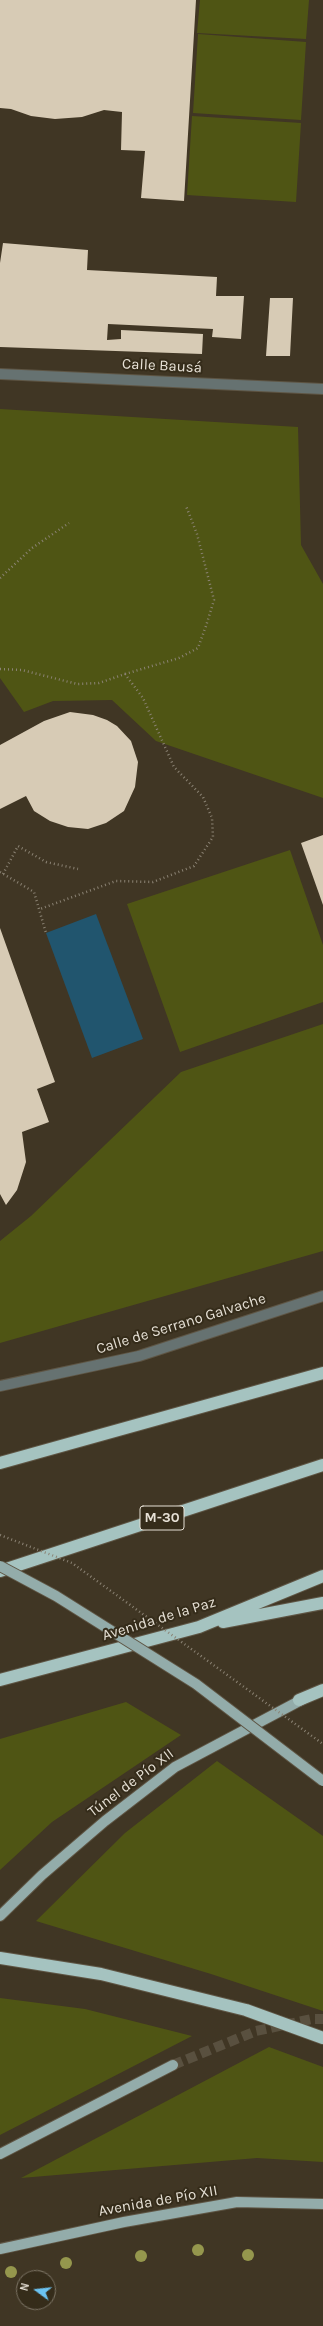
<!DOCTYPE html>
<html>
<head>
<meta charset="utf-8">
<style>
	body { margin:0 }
	#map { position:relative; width:323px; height:2326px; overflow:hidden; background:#403624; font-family:Karla,sans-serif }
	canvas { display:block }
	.north { position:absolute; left:16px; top:2270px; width:40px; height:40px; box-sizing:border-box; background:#352c1a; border:1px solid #7c7465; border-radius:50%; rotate:285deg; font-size:11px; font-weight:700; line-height:16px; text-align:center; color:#e6e0d5 }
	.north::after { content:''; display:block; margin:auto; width:14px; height:18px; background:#6bc3f2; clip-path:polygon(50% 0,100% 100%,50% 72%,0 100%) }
</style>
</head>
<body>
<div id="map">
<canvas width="323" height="2326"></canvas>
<div class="north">N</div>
</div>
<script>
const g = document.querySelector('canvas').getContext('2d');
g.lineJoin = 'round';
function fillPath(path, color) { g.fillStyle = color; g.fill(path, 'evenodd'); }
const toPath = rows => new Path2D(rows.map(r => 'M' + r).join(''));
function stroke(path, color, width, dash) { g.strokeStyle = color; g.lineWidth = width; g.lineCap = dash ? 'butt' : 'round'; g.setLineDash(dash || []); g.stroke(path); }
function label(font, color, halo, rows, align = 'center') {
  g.font = font + ' Karla,sans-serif'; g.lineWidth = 4; g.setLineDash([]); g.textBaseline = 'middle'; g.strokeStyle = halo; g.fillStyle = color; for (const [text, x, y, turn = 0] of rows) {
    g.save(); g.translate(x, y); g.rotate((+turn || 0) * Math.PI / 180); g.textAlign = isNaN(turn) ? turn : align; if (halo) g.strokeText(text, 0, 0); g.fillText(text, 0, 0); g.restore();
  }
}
const green = toPath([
	[200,0,309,0,306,39,197,33],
	[198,34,306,42,301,120,193,113],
	[192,116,301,123,296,202,187,195],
	[0,409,298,427,301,545,323,584,323,798,156,741,112,700,53,701,24,712,0,678],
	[290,850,323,945,323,1002,180,1052,127,904],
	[323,1024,323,1251,0,1343,0,1241,31,1216,181,1072],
	[126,1702,181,1735,52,1822,0,1870,0,1739],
	[217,1761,323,1836,323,2011,211,1974,36,1921,125,1833],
	[0,1998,85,2009,192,2036,0,2135],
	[269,2047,323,2067,323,2162,257,2158,21,2178]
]);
const water = toPath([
	[96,914,143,1039,92,1058,46,933]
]);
const building = toPath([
	[0,0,196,0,184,201,141,198,145,151,121,150,122,112,104,110,82,117,55,119,31,116,11,109,0,108],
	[3,243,88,250,87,270,217,277,216,296,244,296,241,339,212,337,213,329,108,324,107,340,121,339,121,330,203,334,202,354,0,347,0,263],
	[270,298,293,298,290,356,266,356],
	[70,712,93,715,107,720,117,726,131,741,138,762,135,787,124,811,106,823,88,829,68,827,50,821,34,811,26,796,0,809,0,745,44,721],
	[323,835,323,905,301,843],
	[0,928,55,1082,37,1089,49,1122,22,1132,26,1162,17,1190,6,1205,0,1194]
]);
const majorTunnel = toPath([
	[173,2065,256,2031,312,2019,323,2019]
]);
const path = toPath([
	[0,578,32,548,69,523],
	[0,669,22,670,77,684,99,683,125,674,143,698,174,767,203,797,212,818,213,837,194,866,153,882,116,881,40,909],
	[125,674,179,658,198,648,206,626,214,600,197,534,186,506],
	[0,872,34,892,46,933],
	[3,874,18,846,46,862,78,869]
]);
const minor = toPath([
	[0,374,323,389],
	[0,1386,139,1356,323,1296]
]);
const major = toPath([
	[0,1916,42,1875,105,1821,175,1767,305,1698],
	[0,2154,173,2065],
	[0,2249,124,2222,237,2202,323,2204]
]);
const highway = toPath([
	[0,1463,323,1373],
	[0,1571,323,1465],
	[223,1622,323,1603],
	[0,1680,199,1627,323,1576],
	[299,1700,323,1690],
	[0,1958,101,1974,246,2010,323,2038]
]);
const pathBridge = toPath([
	[0,1535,72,1563,323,1744]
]);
const majorBridge = toPath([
	[0,1566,56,1596,196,1684,323,1781]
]);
const trees = [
	[198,2250],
	[248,2255],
	[141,2256],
	[66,2263],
	[11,2272]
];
const shields = [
	[162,1518,44]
];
const shieldNames = [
	["M-30",162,1518]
];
const streetNames = [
	["Calle Bausá",162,366,3],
	["Calle de Serrano Galvache",181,1324,-17],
	["Avenida de la Paz",159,1619,-17],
	["Túnel de Pío XII",131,1783,-37],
	["Avenida de Pío XII",158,2201,-10]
];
fillPath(green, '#4f5514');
fillPath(water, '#21556e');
fillPath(building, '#d7cbb5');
stroke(majorTunnel, '#59503f', 10, [10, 5]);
stroke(minor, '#5e5544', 12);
stroke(major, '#5e5544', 12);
stroke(highway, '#5e5544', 14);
stroke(path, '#8b8374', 2.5, [1, 3]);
stroke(minor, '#667271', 10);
stroke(major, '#93acaa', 10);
stroke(highway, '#a5c3c0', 12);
stroke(majorBridge, '#5e5544', 12, []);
stroke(pathBridge, '#8b8374', 2.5, [1, 3]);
stroke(majorBridge, '#93acaa', 10);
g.fillStyle = '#95974d';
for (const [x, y] of trees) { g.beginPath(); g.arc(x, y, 6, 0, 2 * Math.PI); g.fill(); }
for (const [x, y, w] of shields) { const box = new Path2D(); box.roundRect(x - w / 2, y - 12, w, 24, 3); g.fillStyle = '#352c1a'; g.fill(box); stroke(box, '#e6e0d5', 1); }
label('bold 14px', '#e6e0d5', null, shieldNames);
label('15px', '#e6e0d5', '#352c1a', streetNames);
</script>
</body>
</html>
